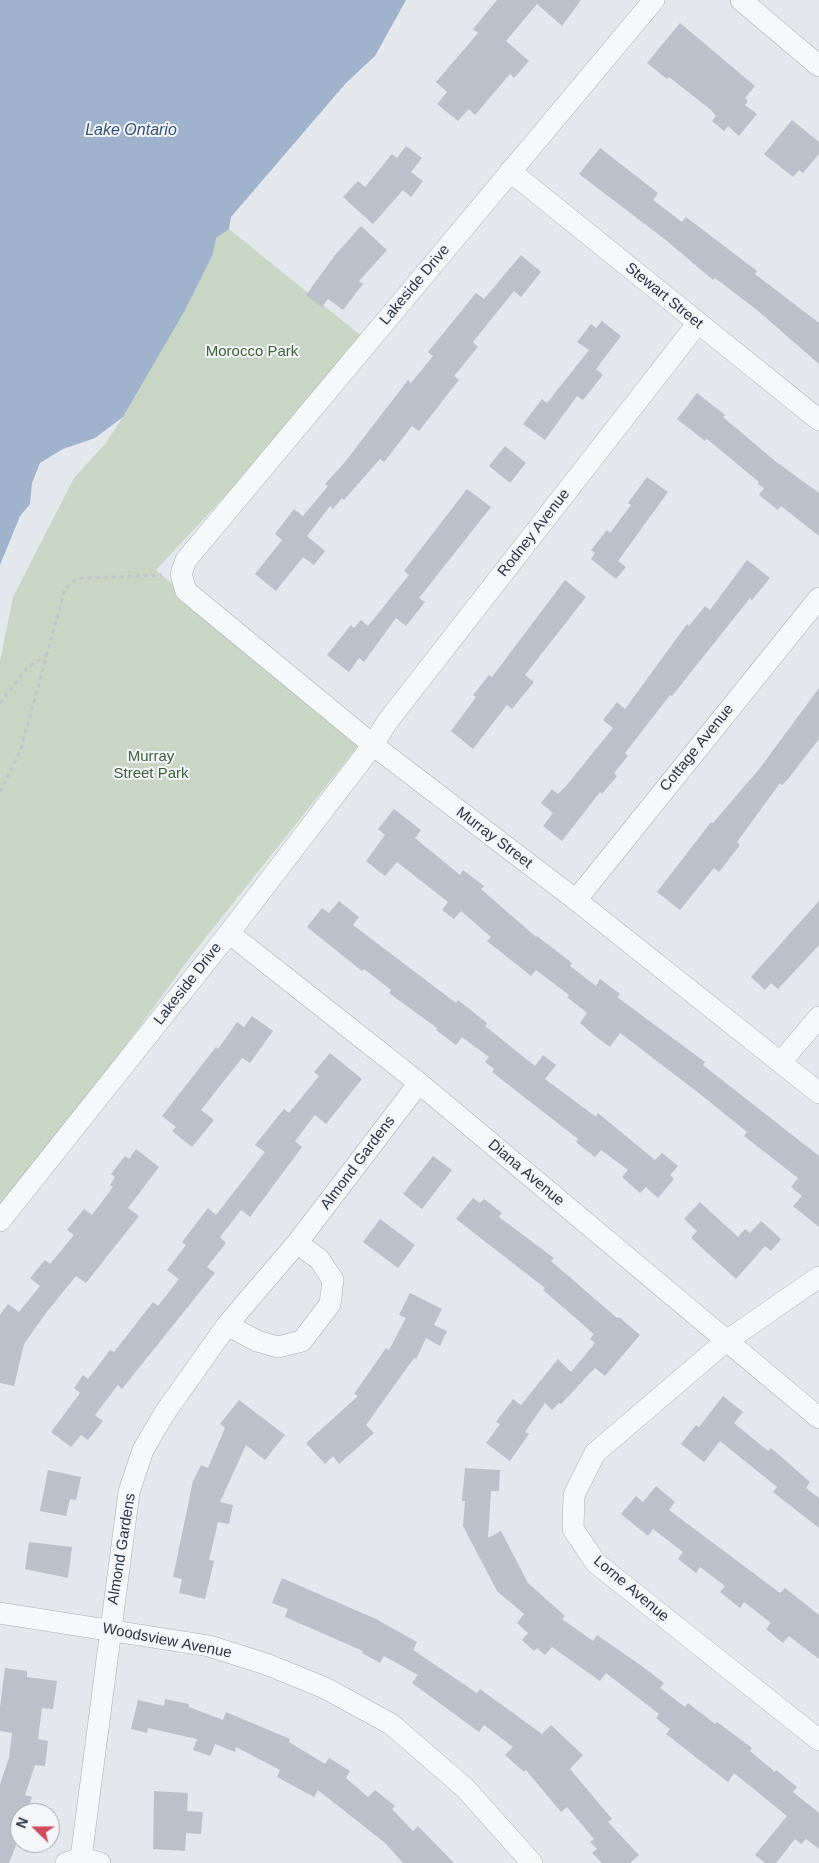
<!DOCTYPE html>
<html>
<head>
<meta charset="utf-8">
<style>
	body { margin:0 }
	#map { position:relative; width:819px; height:1863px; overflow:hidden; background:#e4e7ec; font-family:Arial,sans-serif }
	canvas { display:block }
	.north { position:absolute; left:10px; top:1803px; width:50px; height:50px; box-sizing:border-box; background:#f4f6f9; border:1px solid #a4a8b1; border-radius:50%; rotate:292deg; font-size:14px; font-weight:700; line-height:20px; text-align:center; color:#2b3445 }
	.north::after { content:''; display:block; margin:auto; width:18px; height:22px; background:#d1495b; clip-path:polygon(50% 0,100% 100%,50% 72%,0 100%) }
</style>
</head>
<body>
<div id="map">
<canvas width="819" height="1863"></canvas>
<div class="north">N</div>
</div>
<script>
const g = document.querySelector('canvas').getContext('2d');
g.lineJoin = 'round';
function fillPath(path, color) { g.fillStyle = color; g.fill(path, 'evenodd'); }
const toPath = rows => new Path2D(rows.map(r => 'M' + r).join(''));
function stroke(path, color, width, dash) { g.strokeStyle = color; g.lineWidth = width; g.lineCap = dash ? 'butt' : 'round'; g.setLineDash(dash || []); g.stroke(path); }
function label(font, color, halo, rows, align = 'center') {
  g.font = font + ' Arial,sans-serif'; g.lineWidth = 4; g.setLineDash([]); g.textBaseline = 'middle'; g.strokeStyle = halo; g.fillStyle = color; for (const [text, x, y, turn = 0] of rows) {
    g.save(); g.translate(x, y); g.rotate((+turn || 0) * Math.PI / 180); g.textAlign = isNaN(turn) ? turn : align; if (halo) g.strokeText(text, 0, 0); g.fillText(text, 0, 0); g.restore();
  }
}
const green = toPath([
	[229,229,369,342,156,570,358,746,191,956,0,1218,0,661,13,597,74,478,105,444,123,417,213,254,215,238]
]);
const water = toPath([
	[0,0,406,0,375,56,346,83,231,217,229,229,216,238,213,254,185,310,123,417,95,438,63,449,40,463,32,483,30,504,20,516,0,565]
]);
const building = toPath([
	[497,0,581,0,562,26,537,4,506,41,529,61,514,78,510,74,475,115,469,109,458,121,437,104,447,92,436,82,478,33,473,29],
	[680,23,755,86,745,98,748,101,745,105,757,114,739,136,728,126,724,131,712,121,716,116,711,110,669,77,667,79,647,63],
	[792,120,819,142,819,154,803,173,799,170,793,177,764,154],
	[406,146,422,158,411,172,423,181,411,197,403,190,373,224,343,197,358,181,365,187,392,154,397,158],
	[600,148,658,193,653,200,682,222,686,217,757,271,755,274,819,323,819,364,757,310,715,278,713,280,667,241,579,174],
	[361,226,387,250,359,281,363,284,343,310,328,299,322,307,306,295,335,255],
	[521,255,541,272,521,297,514,291,473,342,478,347,454,376,459,380,419,431,412,426,384,462,380,459,344,500,342,498,333,509,330,506,307,536,325,551,314,565,303,557,276,591,255,574,282,540,275,534,294,509,303,516,328,486,325,484,345,462,408,380,411,383,433,356,428,352,476,293,484,299],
	[602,321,621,336,596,369,603,375,583,400,577,396,545,440,523,424,542,399,547,403,589,350,577,342,591,324,596,328],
	[697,393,725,415,723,417,775,461,819,493,819,536,781,506,778,510,759,495,764,488,758,484,759,482,707,439,705,441,677,419],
	[505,446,526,463,510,483,489,466],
	[647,477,668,492,618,561,626,567,616,579,591,559,595,553,591,550,607,530,610,533,631,505,628,503],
	[467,489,491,507,419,598,425,602,406,626,396,618,364,662,359,658,349,672,327,655,351,625,354,628,361,620,368,626,409,575,404,571],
	[747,560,770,578,752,600,750,598,672,696,670,695,625,753,628,756,614,773,617,776,602,794,600,792,562,841,543,826,553,813,541,803,552,789,558,794,566,786,613,728,603,720,617,702,625,709,687,624,689,626,705,606,710,610],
	[565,580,586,597,525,675,534,682,512,709,507,705,473,749,451,731,476,697,473,695,489,675,492,677],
	[819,688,819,739,788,779,782,785,780,783,737,842,740,845,719,872,714,868,680,910,657,892,711,822,713,823,760,768],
	[394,809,421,830,415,838,460,875,463,870,484,886,481,889,536,937,537,936,572,963,570,966,596,986,600,979,620,994,617,997,705,1062,703,1065,819,1156,819,1227,793,1206,802,1196,791,1187,798,1178,744,1136,747,1132,700,1094,620,1033,610,1047,595,1036,580,1023,587,1013,567,997,569,995,536,970,531,976,487,941,491,937,461,911,454,919,442,910,448,902,397,862,385,876,366,861,385,835,378,829],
	[339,901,359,917,353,925,456,1003,458,1000,487,1023,485,1026,535,1066,543,1055,556,1065,545,1079,596,1117,598,1113,655,1160,662,1153,678,1166,670,1175,674,1179,658,1198,646,1187,640,1193,622,1177,628,1170,601,1150,595,1157,576,1142,578,1139,492,1072,494,1069,485,1062,489,1057,462,1037,456,1045,436,1030,437,1028,389,993,391,990,364,969,362,971,307,927,322,908,329,913],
	[819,901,819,945,778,989,771,983,765,990,751,977],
	[252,1016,273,1031,250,1063,242,1058,201,1110,214,1120,192,1147,172,1131,176,1127,162,1116,216,1047,218,1049,237,1022,244,1027],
	[330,1053,362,1079,326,1124,315,1115,295,1141,302,1147,250,1217,241,1210,220,1237,226,1243,207,1267,215,1273,122,1389,118,1385,95,1415,103,1421,88,1440,81,1435,71,1447,51,1432,80,1393,74,1388,83,1375,88,1379,110,1350,114,1352,153,1302,158,1306,179,1279,167,1270,186,1245,182,1242,208,1208,216,1215,265,1152,255,1145,284,1109,289,1113,319,1076,314,1072],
	[136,1149,159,1167,128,1208,139,1216,86,1283,76,1276,46,1313,24,1344,14,1386,0,1383,0,1315,8,1304,19,1312,40,1286,30,1278,45,1260,50,1264,74,1235,67,1230,84,1209,92,1215,113,1187,110,1185,115,1177,111,1174,125,1156,129,1159],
	[433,1156,452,1170,422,1209,403,1194],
	[473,1198,480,1203,484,1199,502,1213,499,1217,554,1258,551,1261,617,1318,619,1317,640,1335,605,1376,595,1368,561,1404,559,1403,552,1410,545,1403,525,1432,529,1434,510,1461,486,1443,500,1424,496,1422,513,1399,521,1405,558,1359,571,1372,595,1343,590,1339,594,1334,543,1290,545,1288,456,1219],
	[700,1202,738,1237,745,1229,750,1233,761,1221,781,1239,771,1251,765,1246,736,1279,691,1238,697,1231,684,1219],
	[380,1219,415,1245,398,1268,363,1242],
	[410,1293,442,1309,434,1325,447,1331,440,1346,426,1338,416,1359,414,1358,366,1425,374,1433,339,1464,333,1456,325,1464,306,1443,358,1396,354,1394,386,1348,389,1350,406,1318,399,1315],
	[723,1396,743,1412,734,1423,768,1451,771,1448,810,1482,806,1488,819,1498,819,1528,773,1492,777,1487,720,1441,704,1462,681,1444,696,1425,699,1427],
	[239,1400,285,1435,265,1460,246,1445,220,1502,233,1505,229,1524,218,1522,209,1560,214,1561,205,1599,179,1593,182,1579,173,1577,193,1481,201,1465,208,1468,225,1428,220,1424],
	[465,1468,500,1470,499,1491,491,1491,488,1538,501,1531,528,1583,565,1616,562,1619,593,1641,597,1635,646,1669,664,1683,660,1688,685,1707,688,1703,715,1724,717,1722,752,1748,750,1751,775,1772,776,1770,797,1787,793,1792,819,1813,819,1849,806,1839,801,1844,795,1839,776,1863,765,1863,755,1855,787,1816,734,1773,728,1782,707,1766,666,1734,670,1729,656,1718,659,1714,606,1673,600,1681,552,1647,545,1655,537,1648,534,1651,522,1640,528,1633,517,1623,524,1614,497,1591,463,1526,465,1501,462,1501],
	[48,1470,81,1477,76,1500,70,1499,66,1516,40,1511],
	[656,1486,675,1502,669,1510,780,1593,785,1588,819,1615,819,1659,789,1636,783,1643,766,1629,771,1623,744,1602,740,1608,720,1592,725,1586,700,1567,696,1573,678,1559,683,1552,653,1529,648,1536,621,1514,636,1496,643,1502],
	[29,1542,72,1547,68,1578,25,1569],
	[282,1578,376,1619,417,1642,413,1650,477,1693,480,1689,542,1734,551,1725,583,1755,570,1769,612,1819,608,1822,639,1855,630,1863,602,1863,592,1853,597,1849,590,1842,594,1839,567,1807,561,1812,526,1770,524,1772,505,1755,513,1747,484,1725,479,1732,412,1683,418,1675,384,1656,380,1663,362,1653,363,1651,285,1617,288,1609,272,1603],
	[5,1668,27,1671,27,1677,57,1681,53,1709,42,1708,38,1739,48,1741,45,1766,35,1765,25,1795,32,1797,27,1813,20,1813,20,1835,9,1863,0,1863,0,1784,9,1758,12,1733,0,1731,0,1707],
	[165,1699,189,1704,189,1707,223,1720,226,1712,290,1739,289,1742,325,1764,329,1758,350,1771,346,1778,368,1797,375,1790,395,1806,392,1809,413,1831,418,1826,454,1863,403,1863,385,1843,318,1790,314,1797,277,1777,280,1770,236,1747,235,1752,215,1744,210,1756,193,1750,197,1739,148,1728,147,1733,131,1729,138,1700,164,1706],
	[154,1791,188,1793,187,1811,203,1812,201,1834,186,1833,185,1851,153,1849]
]);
const path = toPath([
	[0,703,28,667,48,654],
	[0,792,21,749,65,589,75,580,84,578,162,575]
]);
const street = toPath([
	[654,0,186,560,181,574,186,591,373,745,576,900,819,1093],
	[741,0,819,66],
	[510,171,819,420],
	[576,900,819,598],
	[229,933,419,1083,819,1418],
	[781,1062,819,1017],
	[0,1221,229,933,373,745,387,722,698,323],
	[819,1277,725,1342,595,1453,574,1495,573,1529,596,1563,819,1740],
	[227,1325,257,1341,278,1347,302,1341,330,1304,333,1280,319,1259,297,1243],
	[0,1613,209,1646,266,1664,325,1688,391,1724,465,1788,532,1863],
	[81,1858,129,1492,143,1450,164,1414,227,1325,297,1243,419,1083],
	[66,1863,81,1858,100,1863]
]);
const streetNames = [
	["Lakeside Drive",415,285,-50],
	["Stewart Street",664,296,39],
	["Rodney Avenue",534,533,-52],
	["Cottage Avenue",697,748,-51],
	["Murray Street",494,838,37],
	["Lakeside Drive",188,984,-52],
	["Almond Gardens",358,1163,-53],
	["Diana Avenue",526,1173,40],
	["Almond Gardens",122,1549,-81],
	["Lorne Avenue",631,1589,40],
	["Woodsview Avenue",167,1641,11]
];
const parkNames = [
	["Morocco Park",252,352],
	["Murray",151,757],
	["Street Park",151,774]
];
const waterNames = [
	["Lake Ontario",131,131]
];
fillPath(green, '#c9d6c5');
fillPath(water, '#9fb4cc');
fillPath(building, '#bbc0ca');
stroke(street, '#a9aeb7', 22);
stroke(path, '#c2c5cb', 3, [4, 4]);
stroke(street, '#f7f8fa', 21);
label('15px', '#2b3445', '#f4f6f9', streetNames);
label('15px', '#3f6138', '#f4f6f9', parkNames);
label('italic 16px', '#34527a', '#f4f6f9', waterNames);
</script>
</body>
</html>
